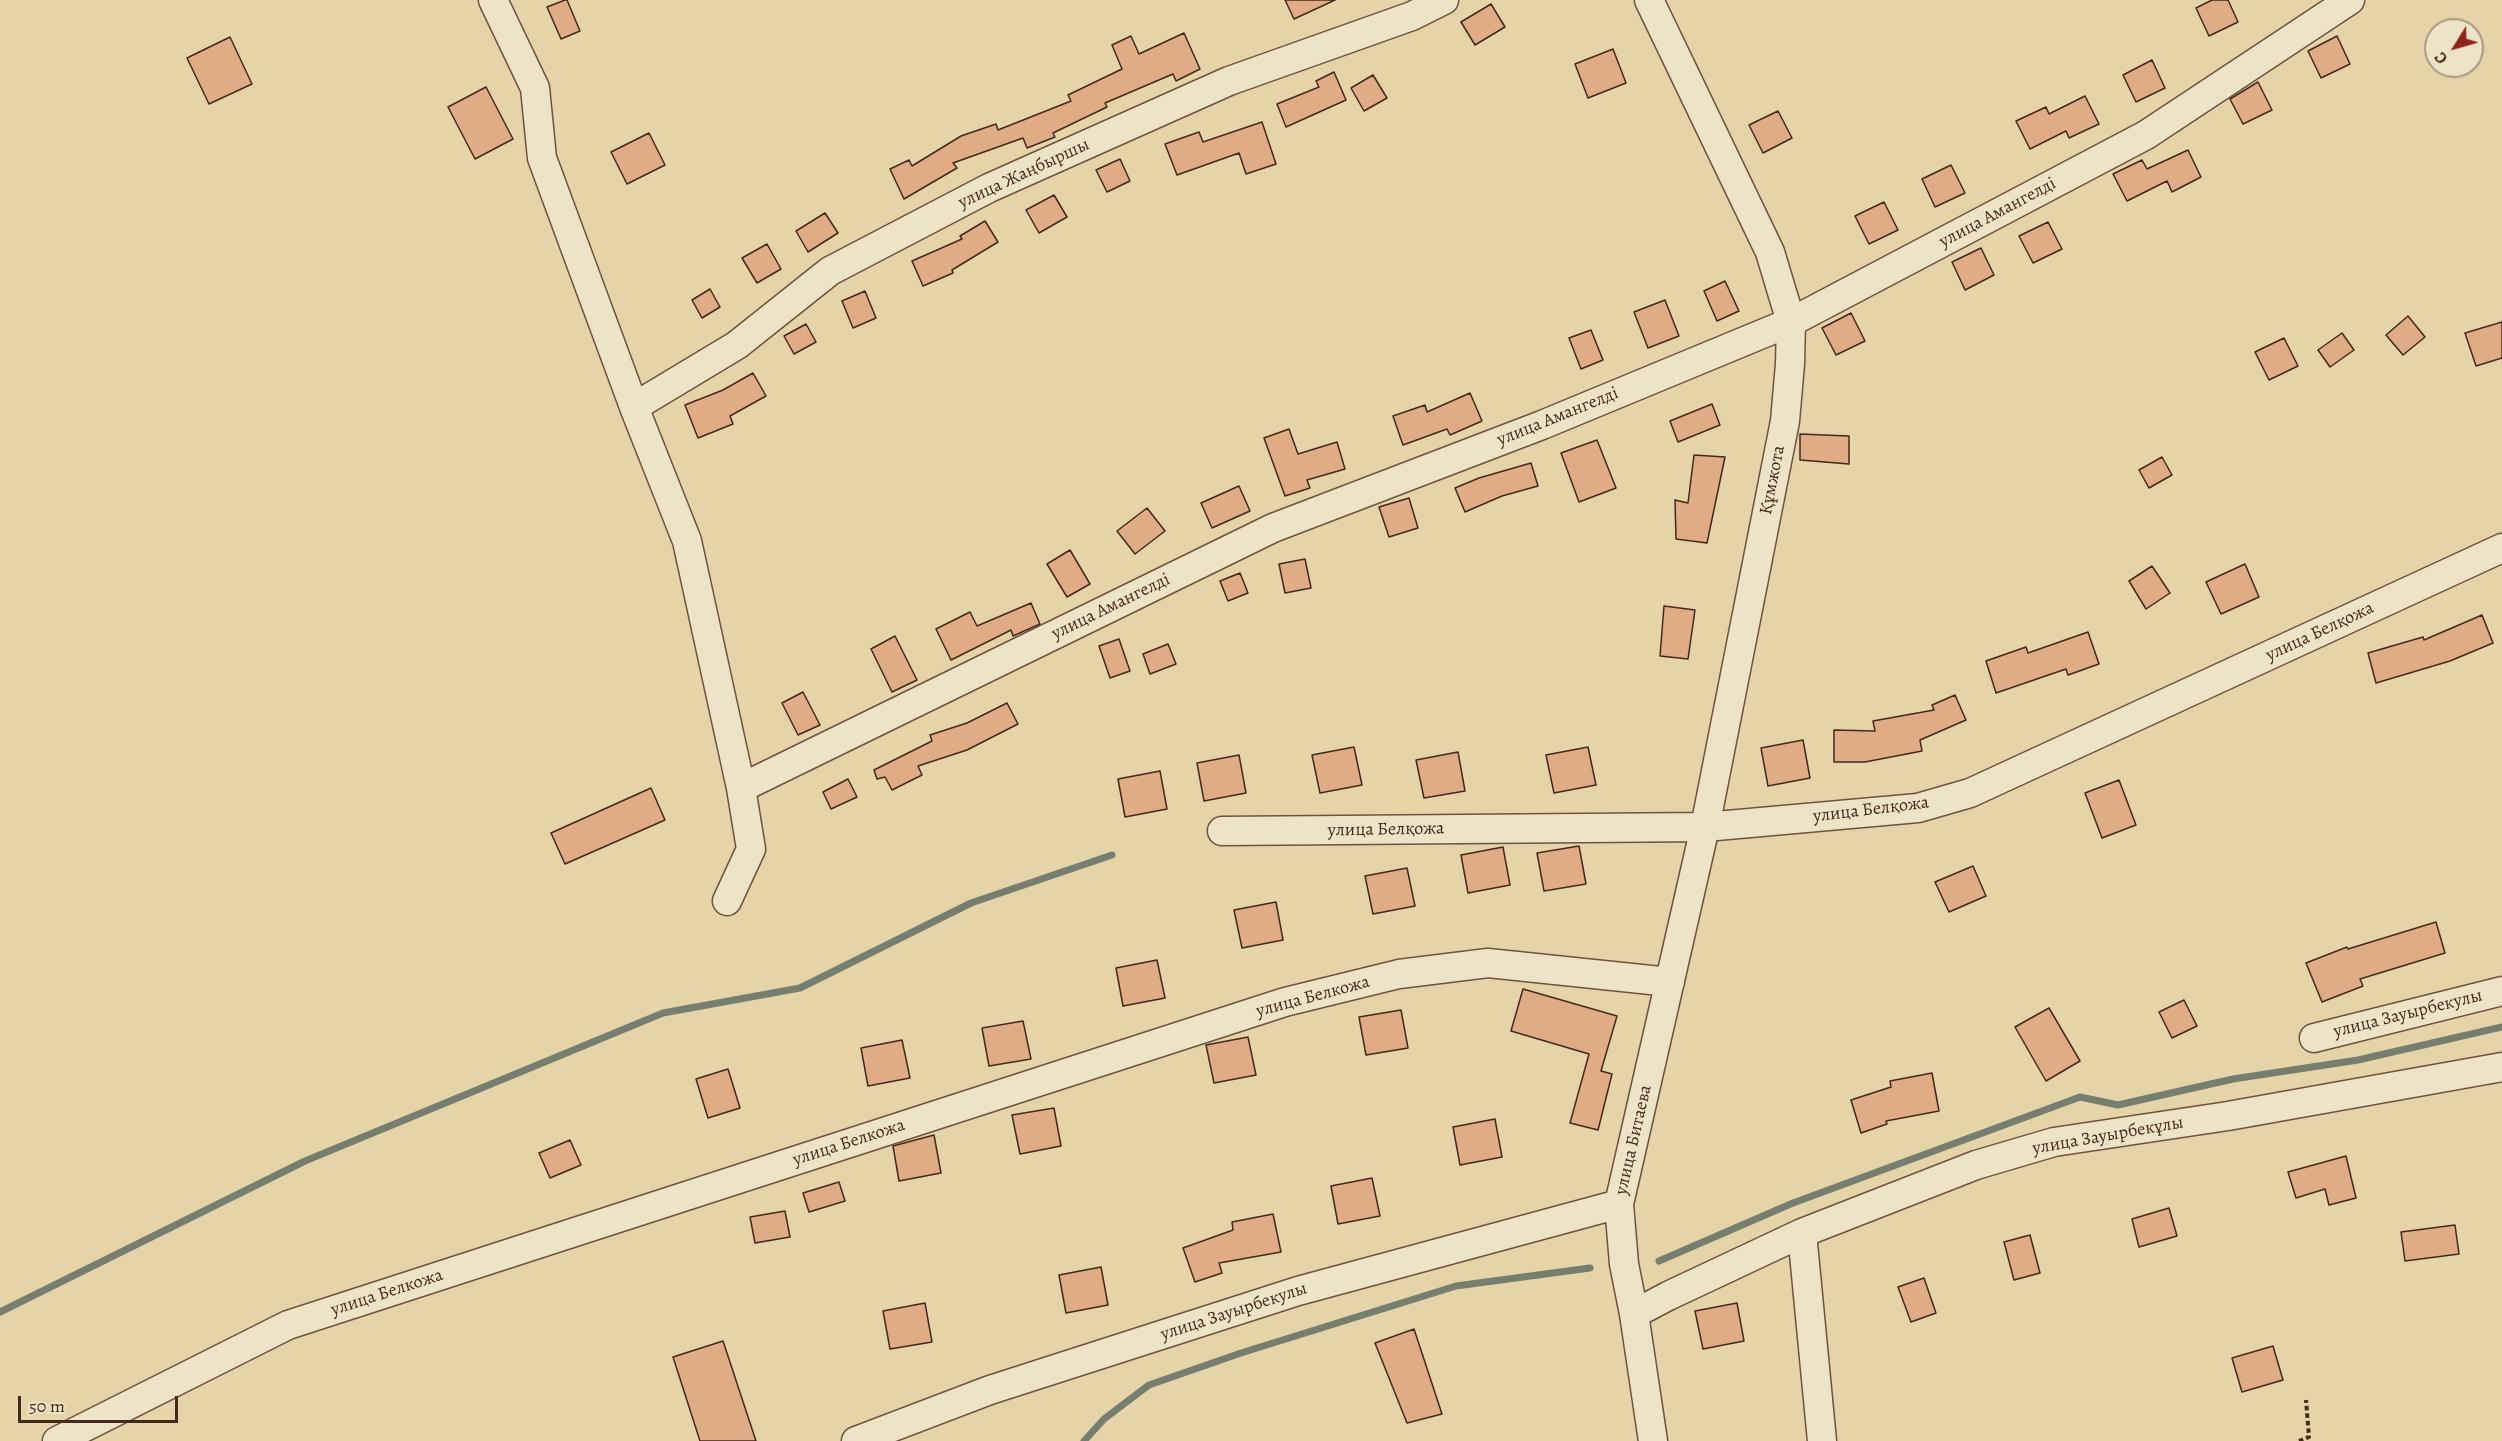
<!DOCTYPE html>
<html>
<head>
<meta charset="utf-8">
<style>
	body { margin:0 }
	#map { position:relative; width:2502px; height:1441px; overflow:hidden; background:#e4d4a8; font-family:Alegreya,serif }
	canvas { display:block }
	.north { position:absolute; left:2424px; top:18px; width:60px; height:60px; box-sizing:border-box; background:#ede3c6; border:2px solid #aa9882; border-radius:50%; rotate:233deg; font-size:16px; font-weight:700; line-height:24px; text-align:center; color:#45281c }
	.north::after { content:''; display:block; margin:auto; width:21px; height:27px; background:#8f2418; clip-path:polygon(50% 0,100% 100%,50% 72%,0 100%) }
	.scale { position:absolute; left:18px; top:1396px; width:160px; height:27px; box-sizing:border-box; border:3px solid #45281c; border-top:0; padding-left:8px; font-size:18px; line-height:21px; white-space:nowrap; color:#45281c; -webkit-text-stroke:4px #ede3c6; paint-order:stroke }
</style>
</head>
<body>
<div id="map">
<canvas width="2502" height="1441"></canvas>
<div class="north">С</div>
<div class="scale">50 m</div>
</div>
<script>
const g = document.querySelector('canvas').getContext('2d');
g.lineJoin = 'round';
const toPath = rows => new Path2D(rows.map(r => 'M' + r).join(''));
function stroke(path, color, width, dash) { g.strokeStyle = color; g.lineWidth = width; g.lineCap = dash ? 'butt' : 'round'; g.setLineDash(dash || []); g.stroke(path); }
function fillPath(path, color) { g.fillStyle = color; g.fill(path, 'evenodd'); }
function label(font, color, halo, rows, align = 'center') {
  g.font = font + ' Alegreya,serif'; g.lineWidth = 6; g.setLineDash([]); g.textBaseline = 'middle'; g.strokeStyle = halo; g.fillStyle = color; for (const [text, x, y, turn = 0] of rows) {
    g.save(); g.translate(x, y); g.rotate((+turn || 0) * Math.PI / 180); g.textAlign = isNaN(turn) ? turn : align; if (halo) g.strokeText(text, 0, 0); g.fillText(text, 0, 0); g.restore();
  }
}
const stream = toPath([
	[1659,1261,1793,1203,2080,1097,2118,1105,2233,1079,2358,1060,2502,1027],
	[0,1312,305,1161,663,1013,800,988,971,903,1112,855],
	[1084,1441,1104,1419,1149,1385,1241,1353,1456,1286,1590,1268]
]);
const building = toPath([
	[565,0,567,0,580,31,561,39,547,7,565,0],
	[1285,0,1335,0,1294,19,1285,0],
	[2212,0,2228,0,2238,22,2209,36,2196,8,2212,0],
	[1491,4,1505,27,1475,45,1461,22,1491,4],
	[1184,33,1200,69,1176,81,1173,74,1105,103,1107,107,1053,133,1055,137,1027,148,1023,138,953,163,957,168,904,199,890,169,909,160,912,166,961,136,996,124,998,130,1071,101,1068,95,1122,69,1112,45,1131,36,1139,54,1184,33],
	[2337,36,2350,64,2321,78,2308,51,2337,36],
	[230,37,252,84,209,104,187,58,230,37],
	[1613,49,1626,83,1588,98,1575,64,1613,49],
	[2152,60,2165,88,2136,102,2123,75,2152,60],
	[1334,72,1346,100,1286,127,1277,104,1319,87,1316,81,1334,72],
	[1373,75,1387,98,1364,111,1351,88,1373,75],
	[2258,82,2272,110,2243,124,2230,99,2258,82],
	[486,87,513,139,475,159,448,107,486,87],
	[2085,96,2099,124,2069,138,2066,131,2030,149,2016,121,2046,107,2049,114,2085,96],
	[1778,111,1792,138,1763,153,1749,125,1778,111],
	[1262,122,1276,164,1246,174,1239,153,1177,175,1165,144,1199,132,1203,142,1262,122],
	[649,133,665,165,627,184,611,152,649,133],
	[2188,150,2201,177,2172,192,2167,181,2127,201,2113,174,2142,160,2147,169,2188,150],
	[1120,159,1130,181,1107,192,1096,170,1120,159],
	[1951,165,1965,193,1935,207,1922,179,1951,165],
	[1054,195,1067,217,1039,233,1026,210,1054,195],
	[1884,202,1898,230,1869,244,1855,216,1884,202],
	[825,213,838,233,808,252,796,231,825,213],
	[985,221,998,242,952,270,953,273,923,286,912,261,962,239,960,236,985,221],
	[2048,222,2062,249,2033,263,2019,236,2048,222],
	[767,244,781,269,757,283,742,258,767,244],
	[1981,248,1994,275,1965,290,1952,262,1981,248],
	[1725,281,1739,311,1717,321,1704,291,1725,281],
	[710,289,720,307,702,318,692,300,710,289],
	[865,291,876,318,853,328,842,301,865,291],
	[1665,300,1679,336,1648,348,1634,312,1665,300],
	[1851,313,1865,341,1836,355,1822,328,1851,313],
	[2408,316,2425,337,2403,355,2386,335,2408,316],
	[2502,322,2502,358,2476,366,2465,333,2502,322],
	[806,324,816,342,794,354,784,336,806,324],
	[1591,330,1603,360,1581,369,1569,338,1591,330],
	[2342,333,2354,350,2330,367,2318,350,2342,333],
	[2284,338,2298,366,2269,380,2255,352,2284,338],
	[753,373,766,396,730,416,733,424,698,438,685,405,723,390,753,373],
	[1470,393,1482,421,1450,435,1447,429,1403,445,1393,416,1425,405,1427,412,1470,393],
	[1712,404,1720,425,1678,442,1670,421,1712,404],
	[1289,429,1298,454,1337,442,1345,469,1307,480,1310,488,1285,496,1264,438,1289,429],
	[1800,434,1849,436,1849,464,1800,460,1800,434],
	[1597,440,1616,488,1579,502,1561,453,1597,440],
	[1694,455,1725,457,1707,543,1676,539,1675,500,1688,503,1694,455],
	[2162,457,2172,475,2149,488,2139,470,2162,457],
	[1531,463,1538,486,1502,496,1465,512,1455,488,1479,478,1531,463],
	[1239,486,1250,511,1212,528,1201,503,1239,486],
	[1409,498,1418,528,1389,537,1379,507,1409,498],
	[1147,508,1165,531,1135,554,1117,531,1147,508],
	[1070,550,1090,584,1067,597,1047,564,1070,550],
	[1305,559,1311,588,1285,593,1279,564,1305,559],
	[2245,564,2259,597,2221,614,2206,582,2245,564],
	[2152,566,2170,593,2146,609,2129,581,2152,566],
	[1240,573,1248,593,1228,601,1220,581,1240,573],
	[1031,603,1040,624,1013,636,1011,630,951,660,936,629,970,612,977,626,1031,603],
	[1664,606,1695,610,1688,659,1660,656,1664,606],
	[2482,615,2493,643,2450,661,2376,683,2368,653,2423,637,2424,640,2482,615],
	[2088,632,2099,664,2068,675,2066,669,1996,693,1986,661,2026,647,2028,653,2088,632],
	[895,636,917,680,892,692,871,649,895,636],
	[1119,639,1130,671,1110,678,1099,646,1119,639],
	[1168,644,1176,664,1150,674,1143,654,1168,644],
	[803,692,820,725,798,735,782,703,803,692],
	[1955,695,1966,720,1920,740,1922,751,1865,762,1834,762,1834,730,1875,731,1873,721,1934,710,1932,705,1955,695],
	[1007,703,1018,724,967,750,918,766,922,775,892,790,885,777,877,779,874,770,932,741,930,735,967,723,1007,703],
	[1803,740,1810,778,1768,786,1761,748,1803,740],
	[1354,747,1362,785,1320,793,1312,755,1354,747],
	[1588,747,1596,785,1554,793,1546,755,1588,747],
	[1458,752,1465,791,1424,798,1416,760,1458,752],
	[1239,755,1246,793,1204,801,1197,763,1239,755],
	[1160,771,1167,809,1125,817,1118,779,1160,771],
	[848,779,857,797,831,809,823,792,848,779],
	[2119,780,2136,825,2102,838,2085,793,2119,780],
	[651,788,665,820,565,864,551,833,651,788],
	[1579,846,1586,884,1544,891,1537,853,1579,846],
	[1503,847,1510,885,1468,893,1461,855,1503,847],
	[1973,866,1986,896,1949,912,1935,882,1973,866],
	[1407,868,1415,906,1373,914,1365,876,1407,868],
	[1276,902,1283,940,1242,948,1234,910,1276,902],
	[2436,922,2445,953,2360,979,2363,986,2322,1002,2306,963,2347,947,2348,949,2436,922],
	[1157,960,1165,998,1123,1006,1116,968,1157,960],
	[1523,989,1617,1016,1601,1071,1612,1074,1598,1130,1570,1123,1589,1054,1511,1031,1523,989],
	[2184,1000,2197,1026,2172,1038,2159,1012,2184,1000],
	[2049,1008,2080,1061,2046,1081,2015,1027,2049,1008],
	[1401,1010,1408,1048,1366,1055,1359,1017,1401,1010],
	[1023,1021,1031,1059,989,1066,982,1028,1023,1021],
	[1248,1037,1256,1075,1214,1083,1206,1045,1248,1037],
	[902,1040,910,1078,868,1086,861,1048,902,1040],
	[728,1069,740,1108,708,1118,696,1079,728,1069],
	[1932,1073,1939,1111,1886,1121,1887,1124,1861,1133,1851,1100,1891,1087,1890,1081,1932,1073],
	[1054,1108,1061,1146,1020,1154,1012,1115,1054,1108],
	[1495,1119,1502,1157,1460,1165,1453,1127,1495,1119],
	[934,1135,941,1173,899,1181,893,1146,934,1135],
	[570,1140,581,1165,550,1178,539,1153,570,1140],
	[2346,1156,2356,1198,2329,1205,2325,1189,2296,1198,2288,1172,2346,1156],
	[1372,1178,1380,1216,1338,1224,1331,1186,1372,1178],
	[839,1182,845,1201,809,1212,803,1193,839,1182],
	[2169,1208,2177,1236,2139,1247,2132,1219,2169,1208],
	[785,1211,790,1237,755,1243,750,1217,785,1211],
	[1273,1214,1281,1252,1219,1263,1222,1273,1195,1282,1183,1248,1233,1230,1232,1222,1273,1214],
	[2455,1225,2459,1254,2405,1261,2401,1232,2455,1225],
	[2030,1235,2040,1273,2014,1280,2004,1242,2030,1235],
	[1101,1267,1108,1305,1066,1313,1059,1275,1101,1267],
	[1924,1278,1936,1313,1911,1322,1898,1287,1924,1278],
	[925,1303,932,1342,890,1349,883,1311,925,1303],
	[1737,1303,1744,1341,1703,1349,1695,1311,1737,1303],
	[1414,1329,1442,1414,1407,1423,1375,1343,1414,1329],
	[723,1341,756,1441,700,1441,673,1357,723,1341],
	[2273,1346,2283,1380,2242,1392,2232,1358,2273,1346]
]);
const path = toPath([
	[2299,1441,2309,1437,2306,1400]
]);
const minor = toPath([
	[493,0,535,88,542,158,634,407,687,541,741,788,751,849,727,901],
	[1649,0,1770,252,1791,322,1790,364,1785,421,1705,827,1619,1204,1624,1264,1634,1314,1653,1441],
	[634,407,737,345,830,271,989,188,1229,81,1412,16,1444,0],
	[741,788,1273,528,1542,425,1791,322,2146,135,2350,0],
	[1222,831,1705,827,1918,808,1970,793,2502,548],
	[2314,1038,2502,991],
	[1802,1233,1822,1441],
	[1634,1314,1668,1296,1802,1233,1976,1165,2054,1142,2228,1116,2502,1067],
	[57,1441,288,1325,1285,1002,1399,974,1488,963,1670,982],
	[856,1441,990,1390,1298,1291,1619,1204]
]);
const streetNames = [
	["улица Жаңбыршы",1024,174,-25],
	["улица Амангелді",1998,213,-28],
	["улица Амангелді",1558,417,-22],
	["Құмжота",1773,480,-79],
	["улица Амангелді",1111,607,-26],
	["улица Белқожа",2320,632,-25],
	["улица Белқожа",1871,810,-7],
	["улица Белқожа",1386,830,-1],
	["улица Белкожа",1313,997,-15],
	["улица Зауырбекулы",2408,1014,-14],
	["улица Зауырбекұлы",2108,1136,-10],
	["улица Битаева",1634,1140,-77],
	["улица Белкожа",849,1143,-18],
	["улица Белкожа",387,1293,-18],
	["улица Зауырбекулы",1234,1312,-18]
];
stroke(stream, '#757e6f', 7);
fillPath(building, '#dfac86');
stroke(building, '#45281c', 1.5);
stroke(minor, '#6d533f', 31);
stroke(path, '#45281c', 4, [4.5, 3]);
stroke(minor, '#ede3c6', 28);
label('18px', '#45281c', '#ede3c6', streetNames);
</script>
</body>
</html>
